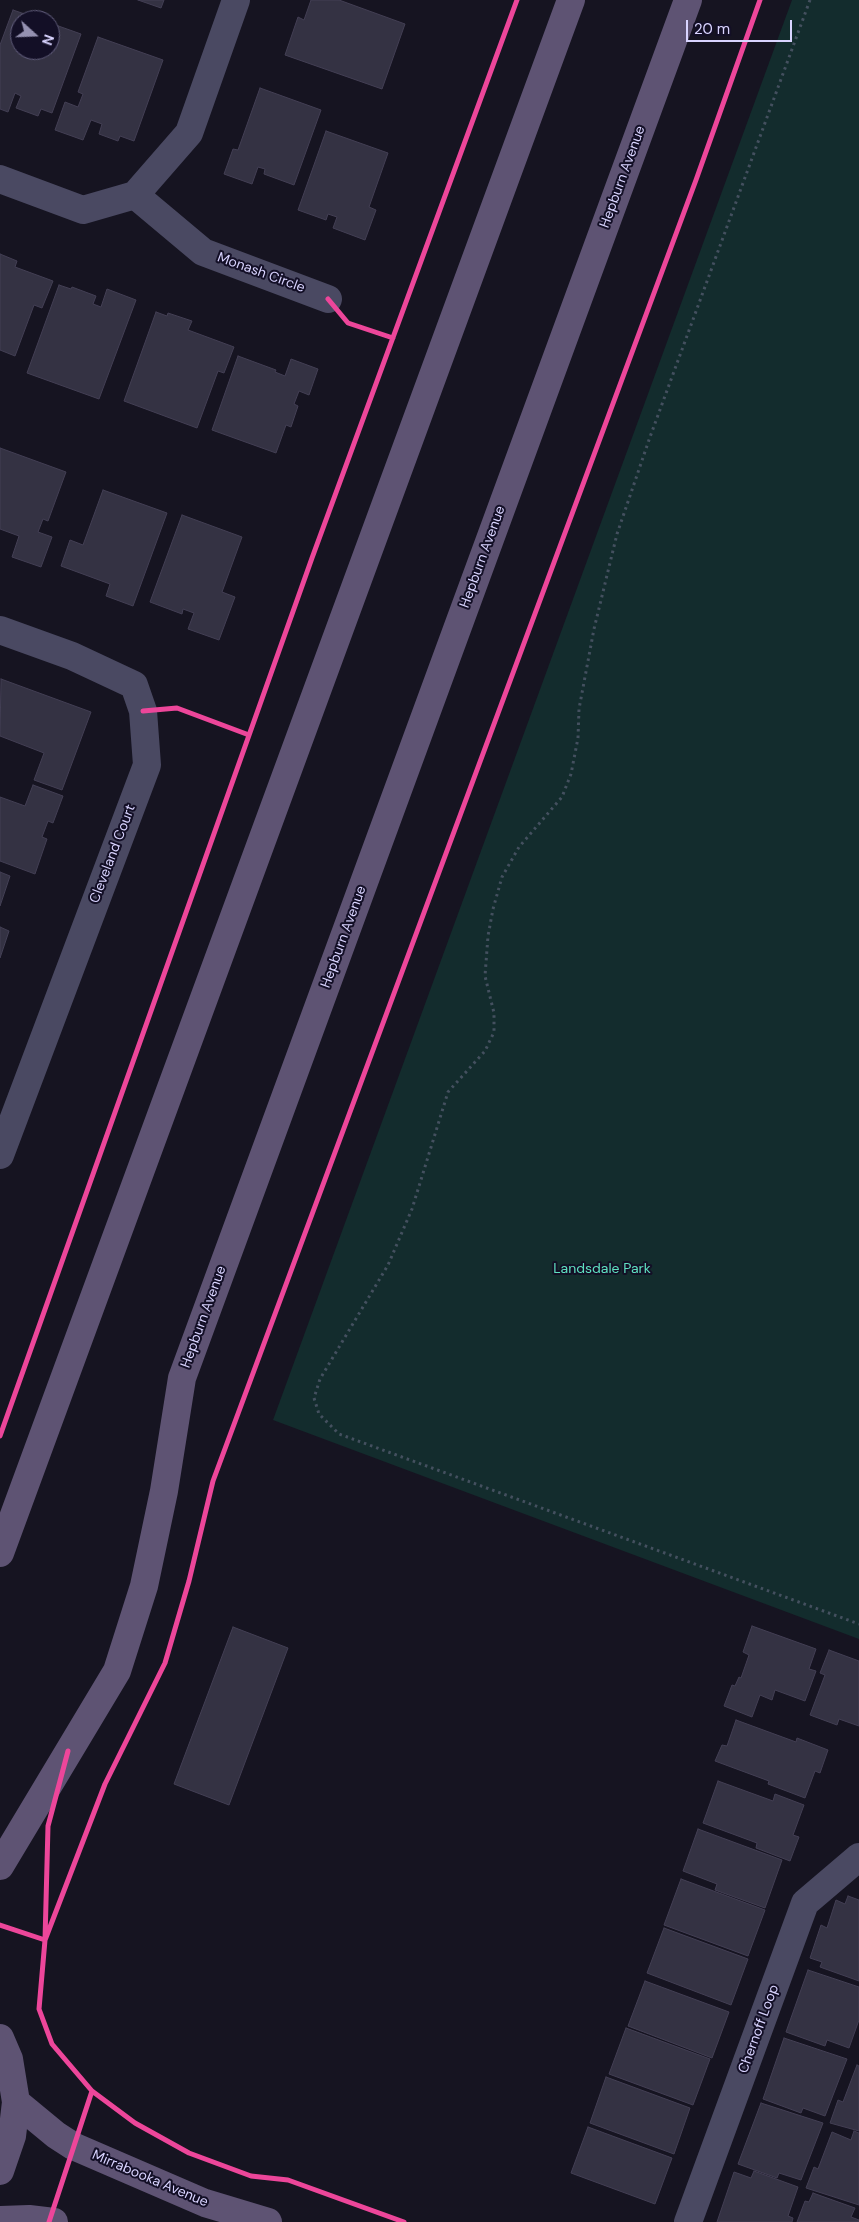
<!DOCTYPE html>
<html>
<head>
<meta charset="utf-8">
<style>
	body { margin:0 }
	#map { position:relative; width:859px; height:2222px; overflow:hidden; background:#161421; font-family:"DM Sans",sans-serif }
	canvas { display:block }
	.north { position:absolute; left:10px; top:10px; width:50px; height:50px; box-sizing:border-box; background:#130f26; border:1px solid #625e7d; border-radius:50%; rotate:110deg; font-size:14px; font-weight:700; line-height:20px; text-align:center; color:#d9d4ff }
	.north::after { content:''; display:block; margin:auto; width:18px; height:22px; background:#9591b1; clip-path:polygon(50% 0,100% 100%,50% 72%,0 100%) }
	.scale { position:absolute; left:686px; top:20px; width:106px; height:22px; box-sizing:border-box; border:2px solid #d9d4ff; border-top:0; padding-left:6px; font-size:15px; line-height:18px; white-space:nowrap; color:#d9d4ff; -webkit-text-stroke:4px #130f26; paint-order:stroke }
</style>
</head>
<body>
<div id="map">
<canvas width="859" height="2222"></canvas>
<div class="north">N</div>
<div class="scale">20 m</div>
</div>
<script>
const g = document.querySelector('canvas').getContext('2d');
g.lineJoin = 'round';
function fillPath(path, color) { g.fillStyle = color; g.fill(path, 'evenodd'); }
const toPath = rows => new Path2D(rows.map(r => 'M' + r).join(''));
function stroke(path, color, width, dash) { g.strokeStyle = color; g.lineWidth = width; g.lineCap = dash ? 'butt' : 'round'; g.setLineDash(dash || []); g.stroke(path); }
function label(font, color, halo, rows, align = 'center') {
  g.font = font + ' "DM Sans",sans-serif'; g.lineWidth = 4; g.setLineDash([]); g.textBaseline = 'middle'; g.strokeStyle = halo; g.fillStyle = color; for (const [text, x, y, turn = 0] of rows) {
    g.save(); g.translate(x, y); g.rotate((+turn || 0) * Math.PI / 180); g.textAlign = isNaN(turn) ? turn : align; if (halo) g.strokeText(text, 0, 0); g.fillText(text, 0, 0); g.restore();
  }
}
const green = toPath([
	[792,0,859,0,859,1639,273,1420]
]);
const building = toPath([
	[138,0,164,0,161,8,138,0],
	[311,0,339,0,405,24,382,89,285,55,298,17,304,20,311,0],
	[13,10,42,20,20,20,20,50,50,50,50,23,81,34,52,113,41,109,38,116,16,108,21,96,15,93,8,112,0,109,0,45,13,10],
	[98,37,163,60,134,141,120,136,118,141,99,134,102,124,91,120,83,140,55,130,65,102,78,107,83,94,78,92,98,37],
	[260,88,321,110,294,185,264,174,265,169,258,167,252,184,224,174,233,149,238,150,260,88],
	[326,131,388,153,369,207,376,210,365,240,333,228,337,217,328,214,326,220,298,210,326,131],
	[0,254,17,261,15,267,53,281,42,308,34,305,15,356,0,350,0,254],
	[59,285,71,289,72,287,96,296,93,304,101,307,107,289,136,300,99,399,27,373,59,285],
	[156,312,167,316,168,313,192,321,188,330,234,347,224,373,218,371,197,428,124,401,156,312],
	[238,356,276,370,275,372,285,376,291,359,318,369,309,395,299,391,294,404,298,406,291,427,286,425,276,453,212,430,238,356],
	[0,448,66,472,48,521,43,519,38,532,52,537,41,567,12,557,19,536,0,529,0,448],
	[103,490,167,513,133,606,106,596,110,584,61,566,70,540,83,545,103,490],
	[182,515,242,537,222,592,235,597,219,640,188,629,194,613,183,609,182,614,150,602,182,515],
	[1,679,91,712,62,790,34,780,44,753,0,736,1,679],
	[33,785,63,796,53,823,48,821,42,837,47,839,35,874,0,861,0,797,25,806,33,785],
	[0,872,10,876,0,906,0,872],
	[0,927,9,931,0,958,0,927],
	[752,1626,816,1649,809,1669,816,1671,805,1701,775,1690,772,1700,760,1695,752,1717,724,1706,732,1685,735,1686,739,1677,741,1678,749,1655,743,1652,752,1626],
	[233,1627,288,1648,229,1805,174,1784,233,1627],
	[829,1650,859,1661,859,1726,839,1719,837,1725,810,1715,825,1675,820,1673,829,1650],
	[736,1720,796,1742,797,1738,828,1750,820,1773,815,1771,805,1798,768,1784,769,1781,715,1761,722,1745,727,1746,736,1720],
	[718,1781,773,1801,775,1794,804,1805,793,1835,799,1837,790,1861,756,1848,757,1843,703,1823,718,1781],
	[698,1829,782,1860,765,1908,715,1890,717,1884,683,1871,698,1829],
	[681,1879,765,1910,748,1956,664,1925,681,1879],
	[848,1896,859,1900,859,1981,820,1967,822,1962,810,1958,821,1925,827,1928,836,1900,845,1904,848,1896],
	[664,1928,748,1959,731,2005,647,1973,664,1928],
	[808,1970,859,1987,859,2020,849,2048,827,2040,825,2046,786,2032,808,1970],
	[645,1981,729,2012,712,2058,628,2026,645,1981],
	[626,2028,710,2059,693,2105,609,2074,626,2028],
	[784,2038,847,2059,825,2116,803,2108,801,2113,763,2099,784,2038],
	[857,2065,859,2066,859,2131,830,2123,838,2100,843,2102,857,2065],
	[606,2077,690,2108,674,2154,590,2123,606,2077],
	[761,2103,823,2123,801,2180,779,2173,777,2178,738,2164,761,2103],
	[588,2127,672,2158,655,2204,571,2173,588,2127],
	[854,2131,859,2133,859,2205,806,2188,814,2167,818,2169,832,2132,851,2140,854,2131],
	[754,2171,798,2187,788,2216,793,2218,792,2222,717,2222,734,2172,751,2178,754,2171],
	[813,2193,855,2208,851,2217,859,2220,859,2222,797,2222,805,2201,809,2202,813,2193]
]);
const path = toPath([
	[810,0,650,437,617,534,594,629,579,709,578,738,571,774,562,797,519,847,502,877,493,909,488,936,485,976,494,1013,494,1032,485,1051,448,1092,412,1209,388,1265,320,1379,314,1398,319,1414,339,1434,859,1624]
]);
const minor = toPath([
	[0,179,83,210,135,195,189,133,236,0],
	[135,195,203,252,328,299],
	[0,630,72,656,134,685,143,711,147,765,0,1155],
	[688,2222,805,1903,859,1857]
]);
const primary = toPath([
	[0,1553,571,0],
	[0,1866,117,1671,144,1586,164,1491,182,1378,688,0],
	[0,2038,9,2059,16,2102,12,2136,0,2171],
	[16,2102,56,2135,73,2146,205,2203,268,2222],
	[0,2220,29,2219,54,2222]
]);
const cycleway = toPath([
	[328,299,348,323,393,338],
	[143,711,177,708,249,735],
	[0,1436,312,558,517,0],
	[0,1925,45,1940,48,1826,68,1751],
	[92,2091,135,2123,189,2153,251,2176,288,2180,404,2222],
	[49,2222,92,2091,52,2044,39,2009,45,1940,105,1784,165,1663,189,1581,213,1481,696,180,760,0]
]);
const streetNames = [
	["Hepburn Avenue",623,177,-70],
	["Monash Circle",261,273,20],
	["Hepburn Avenue",483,557,-70],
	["Cleveland Court",113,854,-69],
	["Hepburn Avenue",344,937,-70],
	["Hepburn Avenue",204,1317,-70],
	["Chernoff Loop",759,2029,-70],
	["Mirrabooka Avenue",150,2179,23]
];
const parkNames = [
	["Landsdale Park",602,1269]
];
fillPath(green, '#132c2d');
fillPath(building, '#343243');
stroke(building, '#433f54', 1);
stroke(path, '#44505f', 3, [2.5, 4]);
stroke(minor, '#4a4962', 28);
stroke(primary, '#5e5373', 28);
stroke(cycleway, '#ed469a', 5);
label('14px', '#d9d4ff', '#130f26', streetNames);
label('14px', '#5fe0c0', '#130f26', parkNames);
</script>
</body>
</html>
